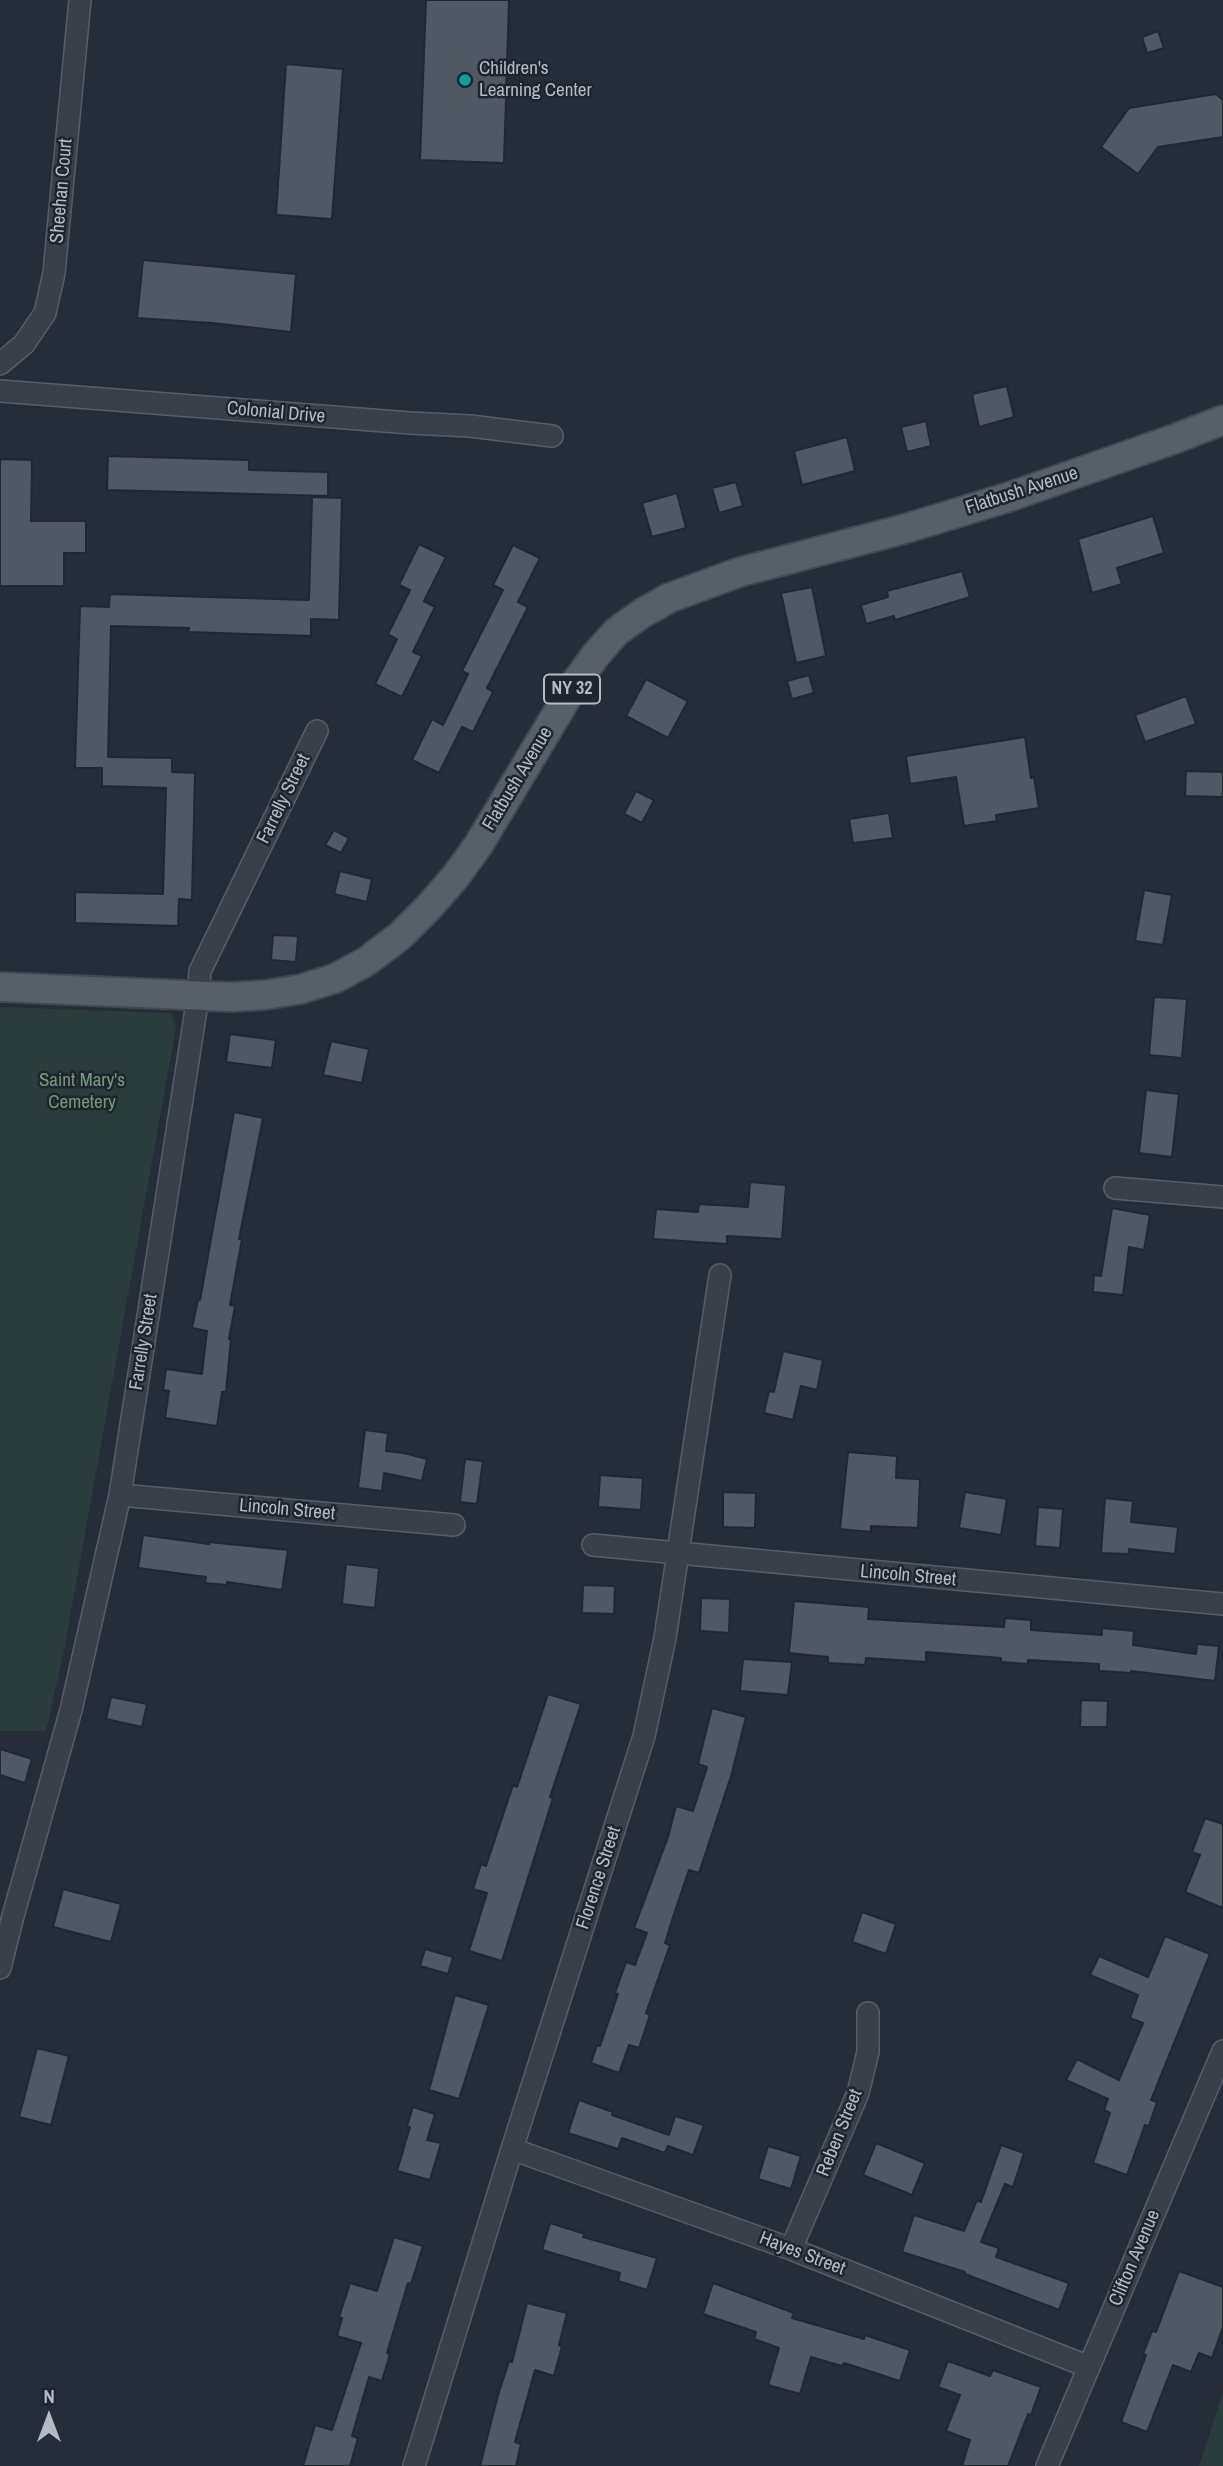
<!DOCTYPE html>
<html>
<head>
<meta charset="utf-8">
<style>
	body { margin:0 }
	#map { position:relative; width:1223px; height:2466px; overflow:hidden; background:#252e38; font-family:"Archivo Narrow",sans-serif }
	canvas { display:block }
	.north { position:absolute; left:14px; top:2382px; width:70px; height:70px; -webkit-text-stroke:5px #1e252e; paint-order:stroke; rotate:0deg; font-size:19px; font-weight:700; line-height:28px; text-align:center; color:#b4bbc5 }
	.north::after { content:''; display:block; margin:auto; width:24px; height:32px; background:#b4bbc5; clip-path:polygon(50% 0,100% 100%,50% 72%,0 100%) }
</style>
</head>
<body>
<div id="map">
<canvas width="1223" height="2466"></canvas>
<div class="north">N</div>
</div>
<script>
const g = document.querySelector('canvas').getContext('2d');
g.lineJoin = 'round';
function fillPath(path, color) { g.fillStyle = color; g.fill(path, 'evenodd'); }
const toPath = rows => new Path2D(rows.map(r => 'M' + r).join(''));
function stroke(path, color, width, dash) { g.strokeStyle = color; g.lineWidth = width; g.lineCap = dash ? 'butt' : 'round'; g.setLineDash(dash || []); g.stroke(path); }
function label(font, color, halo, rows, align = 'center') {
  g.font = font + ' "Archivo Narrow",sans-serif'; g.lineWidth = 5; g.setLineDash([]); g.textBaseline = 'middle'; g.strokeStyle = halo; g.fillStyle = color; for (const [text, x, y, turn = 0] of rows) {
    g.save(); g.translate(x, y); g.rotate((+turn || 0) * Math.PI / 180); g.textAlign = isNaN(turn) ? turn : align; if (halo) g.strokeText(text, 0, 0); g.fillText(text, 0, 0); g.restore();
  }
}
const green = toPath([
	[0,1007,171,1013,176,1028,63,1656,46,1731,0,1731],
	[1223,2393,1223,2466,1199,2466]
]);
const building = toPath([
	[426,0,509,0,504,163,420,160,426,0],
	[1158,31,1164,48,1147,53,1142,37,1158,31],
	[286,64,343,69,332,219,276,215,286,64],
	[1216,94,1223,100,1223,137,1158,147,1138,174,1101,147,1129,108,1216,94],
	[143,260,296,274,291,332,212,323,137,318,143,260],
	[1007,386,1014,417,979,427,972,394,1007,386],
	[926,421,931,446,907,452,901,427,926,421],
	[847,437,855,471,802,485,794,451,847,437],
	[108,456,249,460,249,470,328,472,328,496,107,490,108,456],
	[0,459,32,460,31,521,86,521,86,553,64,553,64,586,0,586,0,459],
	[736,482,743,506,719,513,712,488,736,482],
	[677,493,686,528,652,537,642,503,677,493],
	[312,497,342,498,339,620,311,619,311,636,188,632,189,628,111,626,108,757,172,758,172,772,195,773,192,900,179,899,178,926,75,923,75,892,163,894,166,788,102,786,102,768,75,768,80,606,109,607,110,594,309,600,312,497],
	[1153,516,1164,553,1117,568,1122,584,1092,593,1078,539,1153,516],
	[419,544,446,557,424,601,435,607,413,652,422,656,402,697,375,684,397,639,388,634,410,590,399,585,419,544],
	[513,545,540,558,518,602,528,607,487,688,493,692,473,732,462,727,439,773,412,760,432,719,443,725,468,674,462,671,503,590,493,585,513,545],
	[962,571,970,597,895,620,894,616,866,624,861,605,888,597,887,591,962,571],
	[812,587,826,656,796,663,781,593,812,587],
	[809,675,814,693,792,699,787,681,809,675],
	[646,679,688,701,668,738,626,716,646,679],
	[1186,696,1196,724,1145,742,1135,715,1186,696],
	[1025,737,1031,778,1034,777,1039,808,996,815,997,821,964,826,956,777,910,784,906,756,1025,737],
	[1186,771,1223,772,1223,797,1185,796,1186,771],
	[636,791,654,800,642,823,624,814,636,791],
	[889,813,893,838,853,843,849,819,889,813],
	[334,830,349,838,341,853,325,845,334,830],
	[340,871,372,879,367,902,334,894,340,871],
	[1144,890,1172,895,1163,945,1135,941,1144,890],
	[273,935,298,936,296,962,271,960,273,935],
	[1154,997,1187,999,1182,1058,1149,1055,1154,997],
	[230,1034,276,1040,272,1068,226,1062,230,1034],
	[331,1041,369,1049,362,1083,323,1075,331,1041],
	[1146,1090,1179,1094,1172,1157,1139,1153,1146,1090],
	[234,1112,263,1118,239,1239,242,1239,230,1305,235,1306,229,1339,231,1339,226,1392,222,1392,217,1426,165,1418,169,1391,163,1390,166,1369,202,1374,207,1331,192,1328,198,1300,200,1300,234,1112],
	[750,1182,786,1185,782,1239,727,1236,727,1244,653,1239,656,1209,698,1212,699,1204,748,1207,750,1182],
	[1112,1208,1150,1215,1144,1250,1129,1247,1123,1295,1093,1292,1094,1275,1101,1276,1112,1208],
	[783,1351,823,1360,817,1390,801,1386,793,1420,764,1413,769,1391,774,1392,783,1351],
	[365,1430,388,1433,386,1451,404,1453,427,1459,422,1481,384,1473,382,1491,358,1488,365,1430],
	[848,1452,897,1456,896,1478,920,1479,918,1528,871,1526,871,1532,840,1529,848,1452],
	[465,1459,483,1461,477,1504,460,1502,465,1459],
	[600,1475,643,1478,641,1510,598,1507,600,1475],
	[723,1492,756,1493,755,1528,723,1527,723,1492],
	[965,1492,1007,1499,1001,1535,959,1528,965,1492],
	[1105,1498,1133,1501,1131,1522,1178,1527,1175,1554,1129,1549,1129,1554,1101,1553,1105,1498],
	[1038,1507,1063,1509,1060,1548,1035,1546,1038,1507],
	[143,1535,209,1544,209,1542,288,1550,282,1590,227,1582,227,1585,205,1583,206,1577,138,1568,143,1535],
	[346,1564,379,1568,375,1608,342,1604,346,1564],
	[583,1585,615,1586,614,1614,582,1613,583,1585],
	[701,1598,730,1599,729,1633,700,1631,701,1598],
	[794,1601,869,1607,868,1619,1004,1627,1005,1618,1031,1620,1031,1630,1102,1635,1102,1628,1134,1631,1133,1645,1196,1654,1197,1644,1219,1646,1215,1681,1131,1671,1131,1673,1099,1671,1099,1664,1028,1660,1028,1664,1001,1662,1001,1658,926,1652,926,1662,866,1658,865,1665,828,1663,828,1657,789,1653,794,1601],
	[743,1659,792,1662,788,1695,740,1691,743,1659],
	[548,1694,581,1704,550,1797,553,1798,502,1961,469,1951,487,1893,473,1889,481,1864,486,1866,513,1785,517,1787,548,1694],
	[111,1697,147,1704,142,1727,106,1719,111,1697],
	[1081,1700,1108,1701,1107,1727,1080,1727,1081,1700],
	[712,1708,746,1717,732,1773,699,1873,689,1870,674,1914,665,1943,670,1945,646,2013,650,2015,639,2048,629,2045,619,2073,591,2063,597,2045,600,2046,618,1994,615,1993,626,1962,635,1965,647,1933,634,1928,668,1837,676,1806,693,1811,707,1767,698,1764,712,1708],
	[0,1749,32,1759,25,1783,0,1775,0,1749],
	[1205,1818,1223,1824,1223,1908,1185,1892,1200,1855,1192,1852,1205,1818],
	[63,1889,121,1904,111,1942,53,1927,63,1889],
	[862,1912,896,1924,886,1954,852,1942,862,1912],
	[1165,1936,1210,1954,1151,2100,1157,2102,1149,2126,1145,2125,1127,2175,1093,2163,1110,2113,1104,2110,1108,2099,1066,2080,1077,2059,1119,2080,1143,2023,1130,2018,1138,1995,1090,1975,1099,1956,1148,1977,1165,1936],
	[425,1949,453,1957,448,1974,420,1966,425,1949],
	[455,1995,489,2005,459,2099,429,2090,455,1995],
	[37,2048,69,2056,51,2125,19,2117,37,2048],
	[579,2100,613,2112,612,2115,669,2135,675,2116,704,2125,693,2155,668,2146,665,2153,622,2138,618,2149,568,2133,579,2100],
	[413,2107,435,2114,427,2140,441,2143,430,2180,397,2171,410,2127,407,2126,413,2107],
	[876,2143,925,2163,912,2195,863,2175,876,2143],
	[1001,2145,1024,2153,1013,2187,1005,2184,981,2242,999,2248,996,2257,1069,2283,1059,2310,965,2274,965,2272,902,2252,914,2215,964,2231,977,2200,981,2202,1001,2145],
	[768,2146,801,2156,791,2189,758,2179,768,2146],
	[550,2223,585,2234,583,2237,657,2258,647,2290,618,2281,620,2273,542,2250,550,2223],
	[394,2237,423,2246,411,2284,408,2283,387,2353,390,2354,382,2381,369,2377,352,2436,358,2438,350,2466,303,2466,315,2425,332,2430,361,2343,337,2336,342,2318,339,2317,350,2283,377,2291,394,2237],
	[1179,2271,1223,2287,1223,2327,1212,2358,1199,2353,1191,2372,1173,2365,1147,2432,1121,2422,1146,2355,1143,2354,1152,2331,1156,2332,1179,2271],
	[713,2283,794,2313,792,2318,864,2339,865,2335,910,2350,900,2381,844,2363,842,2366,811,2357,800,2394,768,2385,779,2348,754,2339,756,2332,703,2314,713,2283],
	[527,2303,567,2313,559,2345,562,2346,554,2376,535,2370,515,2442,521,2444,516,2466,480,2466,498,2395,509,2361,512,2362,527,2303],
	[948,2361,990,2376,993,2370,1041,2387,1031,2415,1028,2414,1008,2466,962,2466,970,2440,946,2431,960,2395,938,2387,948,2361]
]);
const minor = toPath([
	[0,364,24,344,45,313,54,273,80,0],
	[0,391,410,423,470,426,552,436],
	[1115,1188,1223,1197],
	[120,1495,454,1525],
	[593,1545,1223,1604],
	[0,1968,13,1916,71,1710,120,1495,198,997,200,971,317,731],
	[512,2149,791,2249,1089,2367],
	[791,2249,858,2093,868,2052,868,2013],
	[414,2466,512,2149,644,1736,665,1638,720,1275],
	[1047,2466,1223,2051]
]);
const major = toPath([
	[0,987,231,997,265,995,301,989,336,978,367,961,400,936,428,908,456,876,479,844,576,682,595,656,616,632,641,614,669,598,740,572,904,529,1009,497,1177,438,1223,420]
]);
const markers = [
	[465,80,7,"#0f9aa8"]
];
const shields = [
	[572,689,56]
];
const shieldNames = [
	["NY 32",572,689]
];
const poiNames = [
	["Children's",479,69],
	["Learning Center",479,91]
];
const streetNames = [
	["Sheehan Court",62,191,-85],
	["Colonial Drive",276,413,5],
	["Flatbush Avenue",1022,491,-18],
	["Flatbush Avenue",518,779,-59],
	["Farrelly Street",284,799,-64],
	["Farrelly Street",144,1342,-81],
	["Lincoln Street",287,1510,5],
	["Lincoln Street",908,1576,5],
	["Florence Street",599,1878,-72],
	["Reben Street",840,2133,-68],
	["Hayes Street",802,2254,21],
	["Clifton Avenue",1135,2258,-67]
];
const parkNames = [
	["Saint Mary's",82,1081],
	["Cemetery",82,1103]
];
fillPath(green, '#2a3c3b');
fillPath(building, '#4e5964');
stroke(building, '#202730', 2);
stroke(minor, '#575e67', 24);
stroke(major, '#424952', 32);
stroke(minor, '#394049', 21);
stroke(major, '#575f69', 28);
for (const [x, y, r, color] of markers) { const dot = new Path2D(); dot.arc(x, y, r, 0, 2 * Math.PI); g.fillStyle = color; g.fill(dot); stroke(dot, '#1e252e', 2.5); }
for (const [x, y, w] of shields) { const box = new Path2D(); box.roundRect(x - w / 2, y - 14.5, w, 29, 5); g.fillStyle = '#1e252e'; g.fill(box); stroke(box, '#b4bbc5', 2); }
label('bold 18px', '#b4bbc5', null, shieldNames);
label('19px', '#b4bbc5', '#1e252e', poiNames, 'left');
label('19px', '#b4bbc5', '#1e252e', streetNames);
label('19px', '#75987b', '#1e252e', parkNames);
</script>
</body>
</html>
